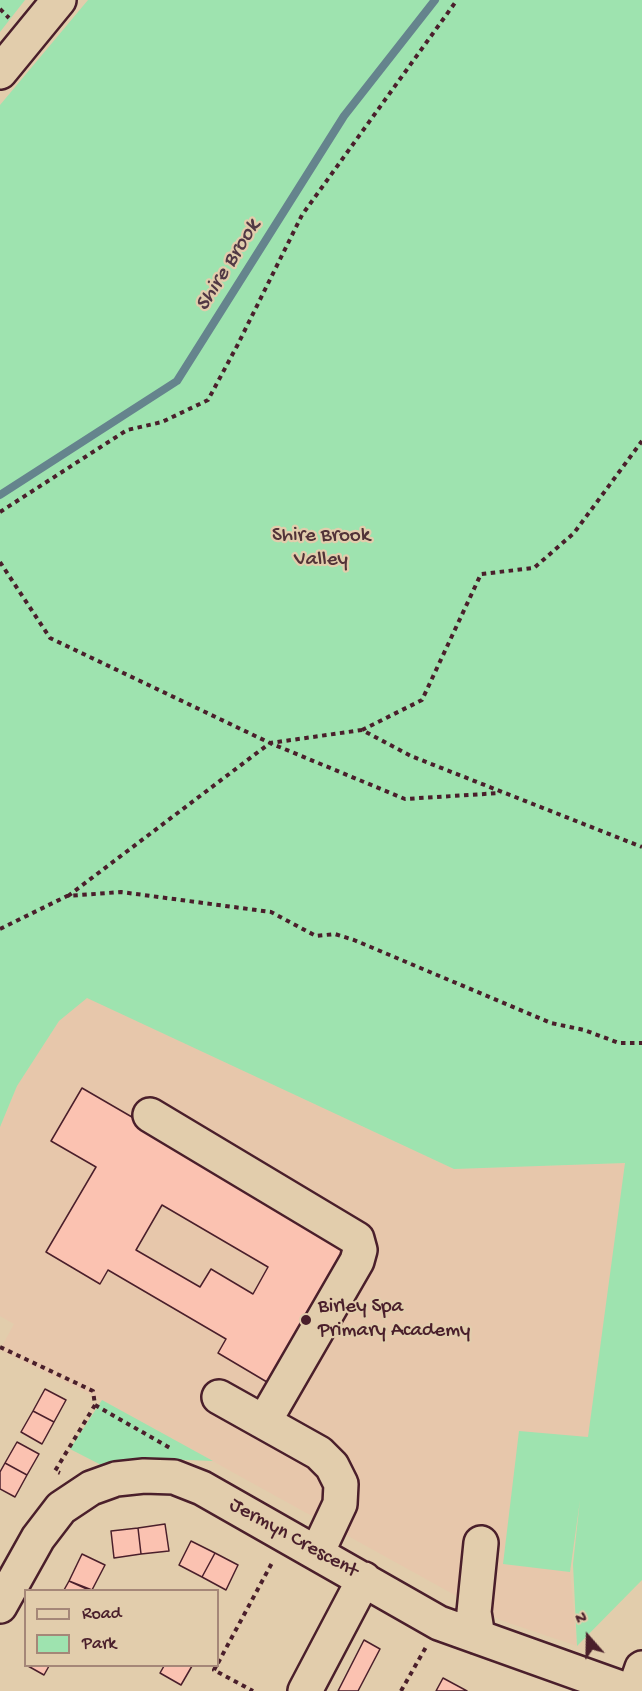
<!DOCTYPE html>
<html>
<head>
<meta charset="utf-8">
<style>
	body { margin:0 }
	#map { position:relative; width:642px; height:1691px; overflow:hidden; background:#e2cdac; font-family:"Gochi Hand",sans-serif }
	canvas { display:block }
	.legend { position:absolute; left:24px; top:1589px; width:195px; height:78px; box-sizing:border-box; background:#e2cdac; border:2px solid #a58778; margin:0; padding:8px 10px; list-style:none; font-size:18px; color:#4a1f2b }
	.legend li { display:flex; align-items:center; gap:12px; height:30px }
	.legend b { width:30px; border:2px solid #a58778 }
	.north { position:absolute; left:558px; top:1607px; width:60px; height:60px; -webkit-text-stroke:4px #e2cdac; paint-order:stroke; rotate:340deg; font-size:16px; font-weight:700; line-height:24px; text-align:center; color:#4a1f2b }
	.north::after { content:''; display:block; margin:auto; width:21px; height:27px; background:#4a1f2b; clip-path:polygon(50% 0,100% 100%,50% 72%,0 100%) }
</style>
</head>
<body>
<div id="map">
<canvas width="642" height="1691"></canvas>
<ul class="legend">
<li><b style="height:8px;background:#e2cdac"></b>Road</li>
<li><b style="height:16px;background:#9ee3af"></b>Park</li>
</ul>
<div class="north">N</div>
</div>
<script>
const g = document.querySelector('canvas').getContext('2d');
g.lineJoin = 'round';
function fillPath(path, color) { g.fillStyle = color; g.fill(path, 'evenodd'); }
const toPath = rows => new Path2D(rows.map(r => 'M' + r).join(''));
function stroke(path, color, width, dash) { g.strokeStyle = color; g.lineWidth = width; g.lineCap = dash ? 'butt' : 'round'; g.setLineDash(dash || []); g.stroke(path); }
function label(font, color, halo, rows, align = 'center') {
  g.font = font + ' "Gochi Hand",sans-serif'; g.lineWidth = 4.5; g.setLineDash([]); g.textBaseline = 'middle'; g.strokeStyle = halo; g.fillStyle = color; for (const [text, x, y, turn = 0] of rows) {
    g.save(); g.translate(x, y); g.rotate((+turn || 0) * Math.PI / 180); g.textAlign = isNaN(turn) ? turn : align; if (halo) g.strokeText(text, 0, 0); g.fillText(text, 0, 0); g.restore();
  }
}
const built = toPath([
	[77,993,454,1169,626,1163,570,1572,577,1646,500,1620,102,1400,0,1350,14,1324,0,1316,0,1127,17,1086]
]);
const green = toPath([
	[0,0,25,0,0,32],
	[88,0,642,0,642,1580,577,1646,573,1564,580,1500,570,1572,503,1564,519,1431,588,1437,625,1163,454,1169,87,998,59,1021,17,1086,0,1127,0,105],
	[102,1400,213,1461,164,1459,128,1461,105,1467,70,1449]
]);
const stream = toPath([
	[0,495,177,381,344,116,435,0]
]);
const building = toPath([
	[82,1088,354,1246,272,1385,218,1353,226,1339,108,1270,100,1284,46,1252,96,1167,51,1141,82,1088],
	[162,1205,268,1267,253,1294,211,1269,200,1287,136,1250,162,1205],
	[45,1389,66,1400,54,1422,33,1411,45,1389],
	[33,1411,54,1422,42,1444,21,1432,33,1411],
	[17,1442,39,1454,27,1475,5,1463,17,1442],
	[5,1463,27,1475,15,1497,0,1489,0,1472,5,1463],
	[165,1524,169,1551,141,1554,138,1528,165,1524],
	[138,1528,141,1554,114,1558,111,1531,138,1528],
	[191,1541,215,1553,202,1577,179,1565,191,1541],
	[215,1553,238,1565,226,1590,202,1577,215,1553],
	[82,1554,105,1565,92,1590,69,1581,82,1554],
	[69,1581,89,1590,64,1590,69,1581],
	[364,1640,380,1649,358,1691,338,1691,364,1640],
	[28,1666,49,1666,44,1675,28,1666],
	[164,1666,192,1666,181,1685,160,1673,164,1666],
	[443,1678,467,1691,436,1691,443,1678]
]);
const path = toPath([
	[0,9,9,18],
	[0,512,127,430,162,422,208,400,237,346,302,215,457,0],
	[0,562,50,638,270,743,405,799,500,793],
	[362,730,422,700,481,574,534,568,574,533,642,441],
	[68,896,270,743,362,730,411,756,642,847],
	[0,929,67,896,121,892,271,912,316,936,335,934,354,940,551,1023,584,1030,619,1043,642,1043],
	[0,1347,93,1391,95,1405,55,1471,60,1473],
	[95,1405,170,1448],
	[218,1663,273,1561],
	[216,1666,214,1670,253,1691],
	[401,1691,426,1647]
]);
const minor = toPath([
	[0,72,59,0],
	[150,1115,357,1239,360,1250,357,1261,264,1422],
	[219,1397,319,1453,332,1466,341,1484,340,1504,317,1553],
	[0,1606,38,1538,61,1508,91,1488,116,1479,144,1476,174,1477,202,1488,439,1623,629,1691],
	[478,1637,474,1612,481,1543],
	[305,1691,364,1579],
	[634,1691,642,1668]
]);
const markers = [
	[306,1320,6,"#4a1f2b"]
];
const parkNames = [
	["Shire Brook",321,537],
	["Valley",321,561]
];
const poiNames = [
	["Birley Spa",318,1308],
	["Primary Academy",318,1332]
];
const streetNames = [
	["Jermyn Crescent",293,1539,29]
];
const waterNames = [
	["Shire Brook",229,266,-58]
];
fillPath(built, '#e7c7ab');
fillPath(green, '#9ee3af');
stroke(stream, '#65848d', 8);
fillPath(building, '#fbc2b1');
stroke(building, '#4a1f2b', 1.5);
stroke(minor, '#4a1f2b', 38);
stroke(path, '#4a1f2b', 4, [4.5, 4.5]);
stroke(minor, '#e2cdac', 33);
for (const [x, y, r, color] of markers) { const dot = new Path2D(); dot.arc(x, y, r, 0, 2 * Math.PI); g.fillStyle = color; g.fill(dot); stroke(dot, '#e2cdac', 2); }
label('21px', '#523338', '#e2cdac', parkNames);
label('21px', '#4a1f2b', '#e2cdac', poiNames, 'left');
label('21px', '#4a1f2b', '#e2cdac', streetNames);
label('italic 22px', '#513844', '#e2cdac', waterNames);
</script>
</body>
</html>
